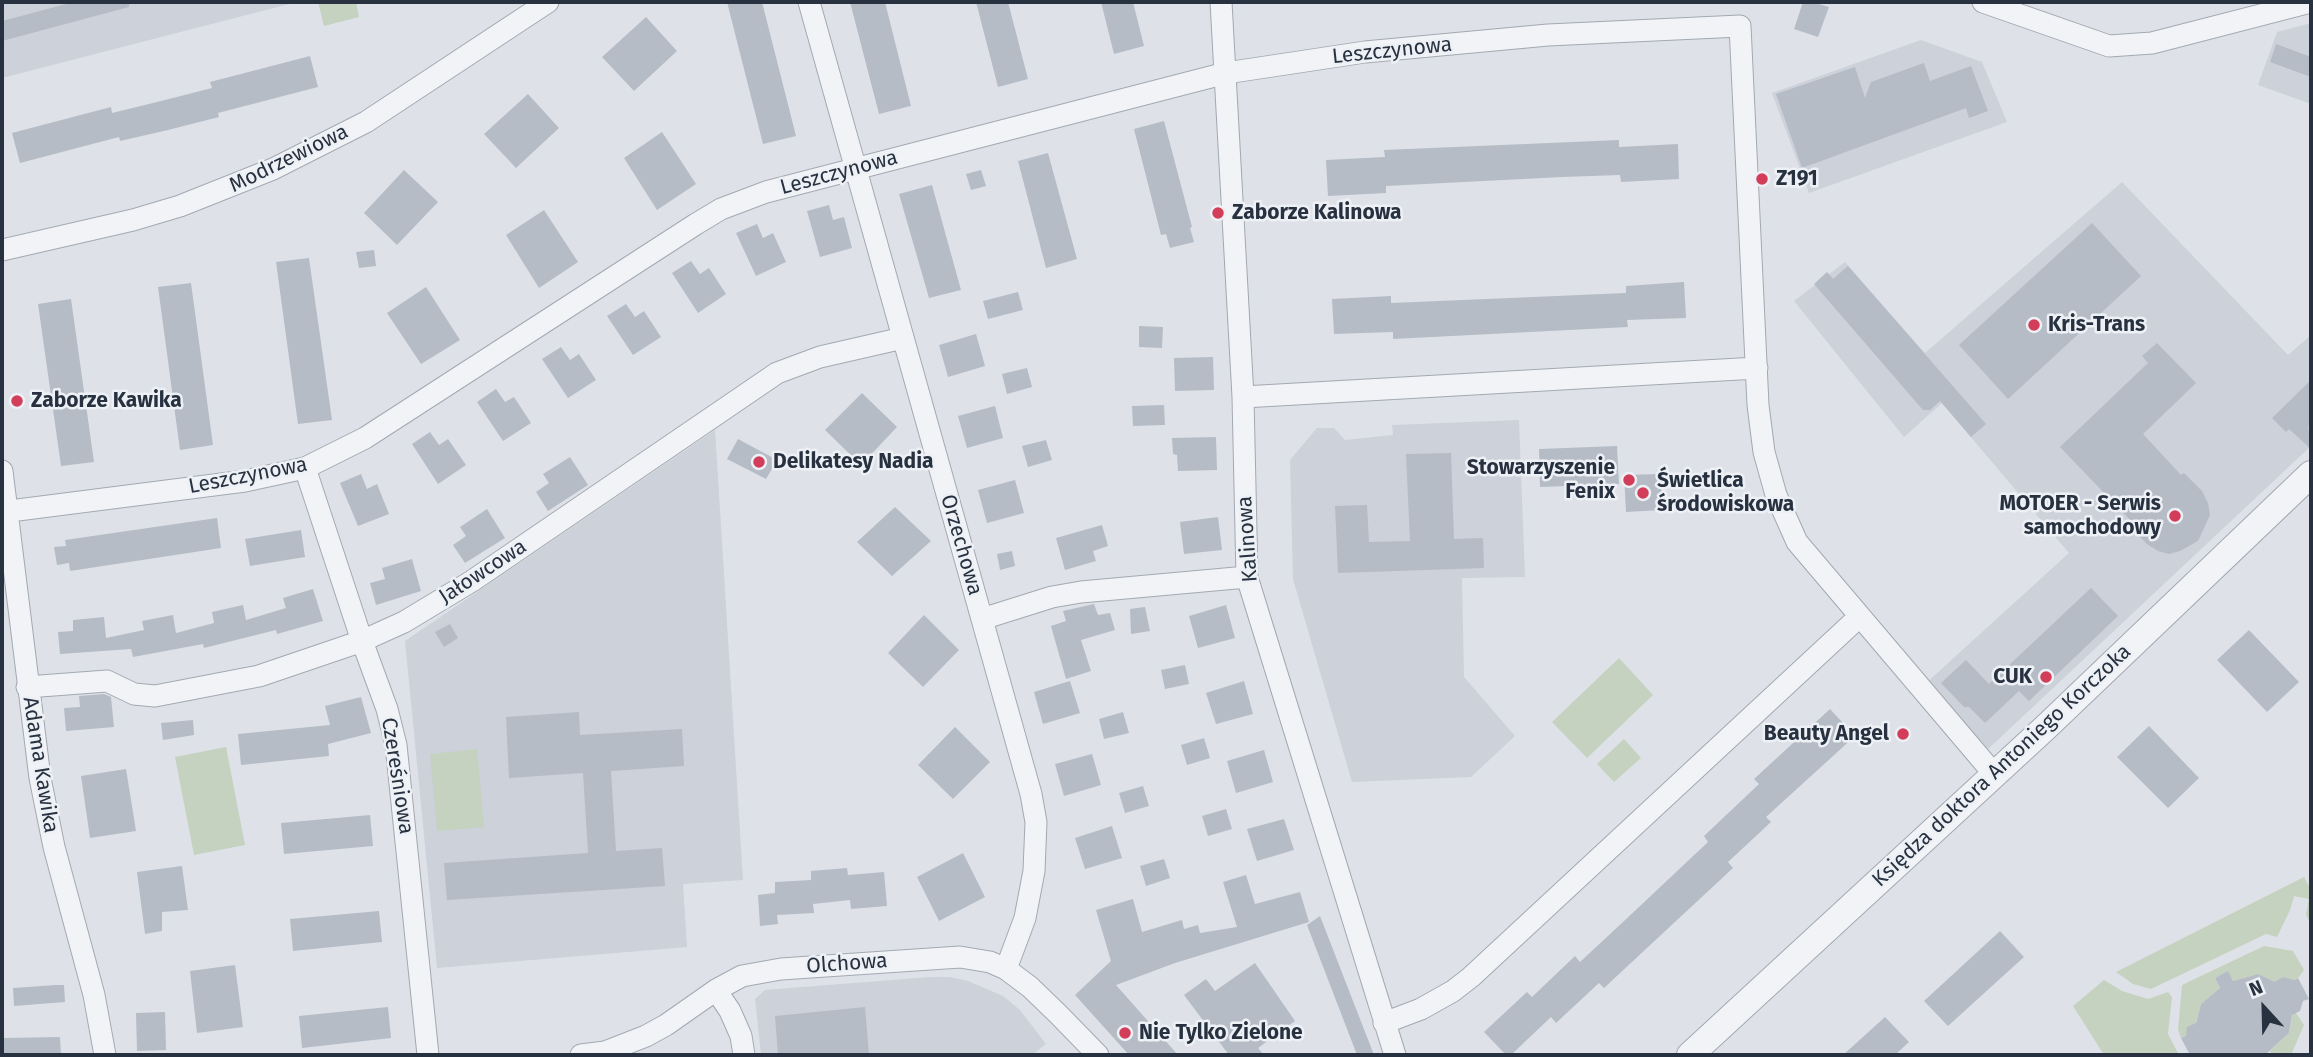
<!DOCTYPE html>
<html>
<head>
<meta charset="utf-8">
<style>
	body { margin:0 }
	#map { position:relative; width:2313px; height:1057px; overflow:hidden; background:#dee2e8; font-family:"Fira Sans",sans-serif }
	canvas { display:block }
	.frame { position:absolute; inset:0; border:4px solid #27313f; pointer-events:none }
	.north { position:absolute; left:2229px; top:973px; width:70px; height:70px; -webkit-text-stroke:5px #edf1f6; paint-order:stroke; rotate:338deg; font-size:19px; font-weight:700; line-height:28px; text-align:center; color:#27313f }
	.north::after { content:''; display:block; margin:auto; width:24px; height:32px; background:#27313f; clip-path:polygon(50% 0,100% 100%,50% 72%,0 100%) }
</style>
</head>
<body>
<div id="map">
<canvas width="2313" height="1057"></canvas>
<div class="frame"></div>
<div class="north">N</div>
</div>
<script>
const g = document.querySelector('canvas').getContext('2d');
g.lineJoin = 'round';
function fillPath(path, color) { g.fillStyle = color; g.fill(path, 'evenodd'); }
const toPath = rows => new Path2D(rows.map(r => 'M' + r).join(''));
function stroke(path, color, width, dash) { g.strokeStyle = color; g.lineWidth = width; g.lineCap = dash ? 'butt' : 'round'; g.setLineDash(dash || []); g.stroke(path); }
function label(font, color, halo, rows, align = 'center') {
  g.font = font + ' "Fira Sans",sans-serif'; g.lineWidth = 5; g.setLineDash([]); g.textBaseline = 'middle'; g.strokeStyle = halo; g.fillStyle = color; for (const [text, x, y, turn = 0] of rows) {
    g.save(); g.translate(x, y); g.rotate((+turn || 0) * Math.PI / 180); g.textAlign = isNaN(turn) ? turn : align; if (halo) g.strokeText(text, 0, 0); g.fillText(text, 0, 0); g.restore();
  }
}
const built = toPath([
	[2,2,297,2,2,78],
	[2311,23,2311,104,2258,85,2277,32],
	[1921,40,1982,62,2007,122,1809,193,1772,93],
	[2122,182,2288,355,2311,335,2311,446,1986,751,1924,685,2069,553,1942,403,1904,437,1794,301,1845,262,1925,353],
	[1519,420,1525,577,1462,578,1464,677,1515,736,1471,777,1352,782,1293,579,1290,460,1317,428,1334,428,1345,440,1393,435,1392,425],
	[715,430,743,880,683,884,687,947,437,968,405,641],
	[930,977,950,977,968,981,1003,996,1020,1010,1046,1044,1032,1055,761,1055,755,999,765,990]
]);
const green = toPath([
	[318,2,356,2,359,17,324,26],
	[1619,658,1653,695,1587,758,1552,722],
	[1624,739,1641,758,1614,782,1597,764],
	[226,747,245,845,194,855,175,757],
	[477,749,484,827,437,831,430,754],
	[2304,877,2311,890,2311,926,2306,914,2309,899,2294,896,2290,910,2277,937,2266,934,2151,989,2133,984,2116,972],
	[2264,946,2293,951,2304,970,2298,978,2289,982,2283,977,2277,983,2258,974,2233,981,2228,972,2215,978,2220,988,2201,1004,2195,1025,2187,1027,2188,1035,2181,1038,2178,1030,2182,985],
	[2104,980,2122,991,2148,999,2168,992,2172,997,2168,1034,2179,1055,2104,1055,2073,1006],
	[2293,1012,2296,1013,2304,1025,2291,1055,2272,1055,2270,1051,2289,1033]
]);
const building = toPath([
	[74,2,129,2,129,7,2,41,2,21],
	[727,2,762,2,796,136,763,144],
	[850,2,885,2,911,106,879,114],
	[976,2,1008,2,1028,79,998,87],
	[1101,2,1133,2,1144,46,1114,54],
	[1803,2,1812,2,1829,7,1818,37,1794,29],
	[646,17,677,51,634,91,602,57],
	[2276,44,2311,57,2311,77,2270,62],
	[310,56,318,87,218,113,219,117,168,130,120,141,119,137,20,163,12,133,111,107,112,113,161,101,212,88,210,82],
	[1924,63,1930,81,1971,66,1988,111,1969,118,1966,108,1802,168,1776,94,1855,67,1865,98,1871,82],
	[528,94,559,128,516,168,484,134],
	[1164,121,1192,227,1190,228,1194,242,1170,248,1166,234,1161,235,1134,129],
	[662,132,696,184,657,210,624,158],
	[1619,140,1619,147,1678,144,1679,179,1621,182,1620,175,1562,177,1386,186,1386,193,1328,196,1326,160,1385,157,1384,150],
	[1048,153,1077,259,1046,268,1018,161],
	[404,170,438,202,397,245,364,213],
	[981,170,986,186,971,190,966,174],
	[932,185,961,290,929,298,899,194],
	[829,205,833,220,844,217,852,248,820,257,807,211],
	[544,210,578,262,539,288,506,235],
	[2092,223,2141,276,2008,399,1959,345],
	[757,224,763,238,773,233,786,262,756,276,736,233],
	[374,250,376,266,359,268,356,252],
	[309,258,332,420,298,424,276,262],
	[691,261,700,274,709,268,726,294,698,313,672,273],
	[1848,266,1986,424,1971,437,1940,401,1930,410,1923,410,1814,284,1827,272,1833,279],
	[1684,282,1686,318,1627,320,1628,327,1393,339,1393,332,1334,334,1332,299,1391,296,1391,303,1510,298,1626,293,1626,286],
	[191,283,213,445,180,450,158,287],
	[426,287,460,340,421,364,387,313],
	[1018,292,1023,310,988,319,983,301],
	[71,299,94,462,61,466,38,304],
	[626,304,635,317,644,311,661,337,633,355,607,316],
	[1139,326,1163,327,1162,348,1139,347],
	[976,334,985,366,948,377,939,345],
	[2157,343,2196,383,2143,434,2181,475,2184,473,2202,491,2208,503,2210,515,2198,541,2180,551,2169,554,2158,551,2147,544,2128,525,2132,522,2060,447,2148,363,2142,356],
	[561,347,570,360,579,354,596,380,568,398,542,359],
	[1213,357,1214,390,1175,391,1174,358],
	[1027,368,1032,387,1007,394,1002,374],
	[2311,380,2311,423,2308,426,2311,449,2289,429,2286,432,2272,418],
	[496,389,505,402,514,397,531,423,503,441,477,402],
	[862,393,897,427,861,465,825,430],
	[1164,405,1165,425,1133,426,1132,406],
	[995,406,1003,438,967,448,958,416],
	[430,432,439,445,448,439,466,465,438,484,412,444],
	[1216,437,1217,470,1178,471,1177,455,1173,454,1172,438],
	[738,439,777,460,766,479,727,459],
	[1046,440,1052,460,1028,467,1022,446],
	[1617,446,1619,484,1540,487,1539,449],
	[1451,453,1454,539,1483,538,1484,568,1338,573,1335,506,1367,505,1369,542,1410,541,1406,454],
	[570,457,588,485,548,511,536,492,549,483,543,474],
	[361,474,367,489,377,484,389,514,358,526,340,483],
	[1661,474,1662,510,1626,512,1624,475],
	[1015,480,1024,513,987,523,978,490],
	[895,507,931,541,892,576,857,542],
	[487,509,505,538,465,563,453,545,466,536,460,527],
	[1218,517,1222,550,1184,554,1180,522],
	[217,518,221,548,70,571,69,563,57,565,54,547,66,546,65,540],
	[1102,525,1108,546,1093,551,1096,561,1065,570,1056,538],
	[301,530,305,557,250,566,245,539],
	[1012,551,1015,566,1000,570,997,554],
	[412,559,421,591,376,605,370,583,385,579,382,568],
	[2091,588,2118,616,2029,701,2019,691,1985,723,1969,707,1964,707,1941,683,1966,660,1989,684],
	[313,589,323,621,277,634,276,630,204,648,203,644,133,657,131,649,60,654,58,632,73,631,73,620,104,617,106,638,144,630,142,621,173,615,176,633,214,623,212,612,243,605,246,620,286,608,283,598],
	[1094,604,1098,615,1110,613,1115,630,1081,640,1091,671,1066,679,1051,626,1066,621,1063,611],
	[1226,605,1235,638,1198,648,1189,616],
	[1145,607,1150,631,1131,634,1130,609],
	[924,615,959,650,923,687,888,653],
	[450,624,458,638,444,647,435,632],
	[2249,630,2299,682,2267,712,2217,660],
	[1185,665,1189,684,1165,689,1161,670],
	[1070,681,1080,713,1043,724,1034,692],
	[1244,681,1253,714,1216,724,1206,693],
	[104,694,111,697,114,727,66,731,64,708,80,707,79,696],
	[361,697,371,733,328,744,329,756,241,765,238,734,330,725,325,706],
	[1830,709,1855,736,1766,817,1771,822,1728,862,1733,868,1604,988,1599,983,1556,1023,1551,1017,1511,1055,1506,1055,1484,1032,1527,992,1532,997,1575,956,1580,962,1623,922,1708,842,1704,836,1759,784,1754,779],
	[579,712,580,735,682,729,684,766,611,771,616,851,662,848,665,886,447,900,444,863,588,853,583,773,509,778,508,759,506,717],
	[1123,712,1129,733,1104,739,1099,719],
	[193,720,194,735,163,740,161,723],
	[2149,726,2199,778,2168,808,2117,757],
	[955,727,990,762,953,799,918,765],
	[1204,738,1210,758,1187,765,1181,745],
	[1264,750,1273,782,1236,793,1227,761],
	[1092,754,1101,785,1064,796,1055,764],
	[126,769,136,831,90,838,81,776],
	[1143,786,1149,806,1125,813,1119,793],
	[1226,809,1232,829,1208,836,1202,816],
	[370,815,373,846,284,854,281,823],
	[1284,819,1294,850,1257,861,1247,829],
	[1112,826,1122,858,1085,869,1075,838],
	[963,853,985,897,939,921,917,877],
	[1164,859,1170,878,1146,886,1140,866],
	[182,866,188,910,162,912,162,931,145,934,137,872],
	[847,868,848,875,884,872,887,906,851,909,850,900,813,904,814,913,777,915,778,924,760,926,758,895,775,893,775,882,811,880,811,871],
	[1246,875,1255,904,1300,892,1309,922,1175,963,1116,985,1178,1055,1129,1055,1075,995,1111,961,1096,910,1133,899,1142,932,1182,920,1184,929,1198,925,1200,933,1237,927,1223,882],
	[379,911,382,942,293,951,290,919],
	[1320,916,1374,1055,1357,1055,1307,925],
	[2000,931,2024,957,1948,1026,1924,1001],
	[1255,963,1295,1021,1258,1048,1264,1055,1229,1055,1184,995,1206,979,1215,991],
	[235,965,243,1027,197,1033,190,971],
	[2228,971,2233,981,2258,974,2275,982,2283,977,2294,980,2298,978,2309,999,2303,1001,2300,1011,2292,1015,2289,1033,2265,1055,2190,1055,2181,1038,2186,1036,2187,1027,2196,1023,2201,1004,2220,988,2215,978],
	[56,985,64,985,65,1002,14,1006,13,988],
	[388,1007,391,1038,302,1048,299,1016],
	[865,1007,869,1055,778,1055,775,1016],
	[165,1012,166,1050,137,1051,136,1013],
	[1885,1017,1909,1042,1895,1055,1843,1055],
	[60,1037,61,1055,2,1055,2,1038]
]);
const minor = toPath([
	[809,2,1031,794,1036,822,1034,871,1025,918,1006,969],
	[1221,2,1243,397,1247,577,1395,1055],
	[1983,2,2109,46,2152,43,2311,2],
	[2,250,133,220,180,206,273,169,366,122,548,2],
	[1243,397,1757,368],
	[305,468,362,641,387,709,396,745,428,1055],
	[2,471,40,778,54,847,94,995,105,1055],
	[2,512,245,481,305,468,365,438,696,224,721,209,766,192,1226,73,1365,52,1548,35,1740,26,1758,405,1764,452,1776,495,1797,542,1994,774],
	[982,619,1052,597,1081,592,1247,577],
	[27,687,107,681,134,694,155,696,259,676,362,641,404,622,472,581,777,373,820,357,903,338],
	[716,990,730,1011,741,1036,744,1055],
	[1384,1023,1421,1009,1453,991,1471,977,1859,617],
	[581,1055,605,1052,646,1036,666,1025,716,990,742,976,781,969,960,957,990,962,1006,969,1030,987,1058,1014,1098,1055]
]);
const tertiary = toPath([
	[1690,1055,2046,727,2311,474]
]);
const markers = [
	[1762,179,7,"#d23e5a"],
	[1218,213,7,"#d23e5a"],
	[2034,325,7,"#d23e5a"],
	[17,401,7,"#d23e5a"],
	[759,462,7,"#d23e5a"],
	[1629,480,7,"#d23e5a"],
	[1643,493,7,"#d23e5a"],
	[2175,516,7,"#d23e5a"],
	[2046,677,7,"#d23e5a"],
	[1903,734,7,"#d23e5a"],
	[1125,1033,7,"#d23e5a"]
];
const streetNames = [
	["Leszczynowa",1392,51,-6],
	["Modrzewiowa",289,159,-26],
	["Leszczynowa",839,173,-15],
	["Leszczynowa",248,476,-11],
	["Kalinowa",1248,539,-94],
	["Orzechowa",961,545,74],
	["Jałowcowa",483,572,-33],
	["Adama Kawika",40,765,81],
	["Księdza doktora Antoniego Korczoka",2002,766,-43],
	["Czereśniowa",397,776,81],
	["Olchowa",847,964,-4]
];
const poiNames = [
	["Z191",1776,179],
	["Zaborze Kalinowa",1232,213],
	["Kris-Trans",2048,325],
	["Zaborze Kawika",31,401],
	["Delikatesy Nadia",773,462],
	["Stowarzyszenie",1615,468,"right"],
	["Fenix",1615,492,"right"],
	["Świetlica",1657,481],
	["środowiskowa",1657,505],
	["MOTOER - Serwis",2161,504,"right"],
	["samochodowy",2161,528,"right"],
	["CUK",2032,677,"right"],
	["Beauty Angel",1889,734,"right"],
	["Nie Tylko Zielone",1139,1033]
];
fillPath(built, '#ccd1da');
fillPath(green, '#c4d2bf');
fillPath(building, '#b5bcc5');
stroke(minor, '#a3a9b2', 23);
stroke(tertiary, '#a3a9b2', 28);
stroke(minor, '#f1f3f6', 21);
stroke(tertiary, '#f1f3f6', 26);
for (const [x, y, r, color] of markers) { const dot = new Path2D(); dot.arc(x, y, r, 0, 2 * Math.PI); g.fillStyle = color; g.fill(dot); stroke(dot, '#edf1f6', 2.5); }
label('21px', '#27313f', '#edf1f6', streetNames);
label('bold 21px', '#27313f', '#edf1f6', poiNames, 'left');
</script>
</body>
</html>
